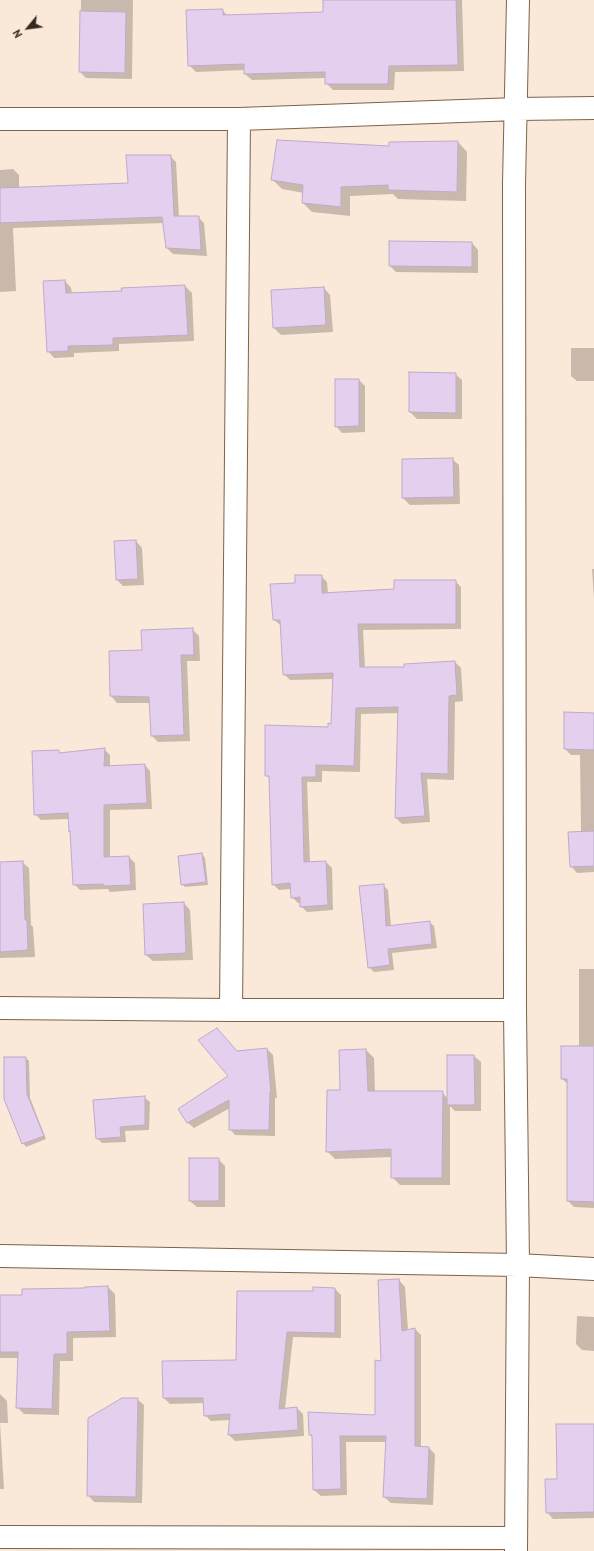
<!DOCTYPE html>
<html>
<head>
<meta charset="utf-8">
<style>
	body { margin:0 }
	#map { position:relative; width:594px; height:1551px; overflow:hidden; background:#fae8d8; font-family:"PT Sans",sans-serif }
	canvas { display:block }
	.north { position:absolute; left:8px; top:8px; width:40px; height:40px; -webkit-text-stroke:3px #fae8d8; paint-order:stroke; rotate:241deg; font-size:11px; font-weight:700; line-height:16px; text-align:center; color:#352a20 }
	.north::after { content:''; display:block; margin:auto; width:14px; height:18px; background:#352a20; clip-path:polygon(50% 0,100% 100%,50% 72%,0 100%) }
</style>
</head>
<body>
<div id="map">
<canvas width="594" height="1551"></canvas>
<div class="north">N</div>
</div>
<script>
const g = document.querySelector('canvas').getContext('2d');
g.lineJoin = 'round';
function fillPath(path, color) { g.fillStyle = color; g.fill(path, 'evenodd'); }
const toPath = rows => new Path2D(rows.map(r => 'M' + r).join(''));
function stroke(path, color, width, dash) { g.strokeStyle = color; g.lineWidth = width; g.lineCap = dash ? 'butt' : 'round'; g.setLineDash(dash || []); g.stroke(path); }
const shadow = toPath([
	[81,0,133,0,132,79,86,78,80,72],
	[391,0,462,0,464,71,395,72,394,90,333,90,326,83,326,78,252,80,245,74,245,70,196,72,189,65,222,10,228,16,391,11],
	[458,142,467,152,466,201,398,199,393,194,350,196,350,216,312,212,303,203,304,193,282,189,272,179,390,147],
	[170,156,176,162,179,217,198,217,204,223,207,256,173,254,167,248,164,223,13,228,16,291,0,292,0,165,0,170,13,169,19,175,19,188,129,184],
	[472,243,478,250,478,273,396,272,390,266],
	[65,281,71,288,72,294,123,292,185,286,192,293,194,341,119,344,119,351,74,353,74,357,54,358,48,351],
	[324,288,330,295,333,332,281,335,274,328,272,291],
	[571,348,594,348,594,381,577,381,571,376],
	[455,374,462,380,462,419,417,419,410,412],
	[359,380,365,386,365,432,342,433,336,426],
	[452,459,459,465,460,504,410,505,403,498,403,460],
	[136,541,142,548,144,585,123,586,116,579],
	[592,569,594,569,594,599],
	[321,576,327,582,328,594,395,590,455,581,461,587,461,629,363,630,365,668,405,668,455,662,461,668,463,701,455,702,454,780,427,779,430,822,402,824,396,818,399,713,361,714,360,772,322,771,322,782,307,782,310,862,326,862,332,868,333,910,307,912,301,906,301,903,298,903,292,897,291,889,279,890,273,884,270,779,266,775,332,725,334,679,290,680,284,674,282,626,274,620,296,584],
	[192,629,199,636,200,661,187,661,190,741,158,742,152,736,150,703,117,703,111,696,110,652,143,651],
	[594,714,594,872,577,873,571,866,581,832,580,755,571,755,565,749],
	[104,749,110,755,110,767,145,765,150,771,152,809,110,810,110,858,129,857,135,863,136,890,110,892,108,889,80,890,74,884,72,833,70,831,69,819,41,820,35,814,58,751,61,754],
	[202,854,205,858,208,885,185,887,182,884],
	[22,862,29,868,31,925,33,927,35,957,0,958,0,863],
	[383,885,388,890,391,926,429,922,434,926,437,948,392,953,394,970,374,972,369,967],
	[184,903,190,910,193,960,153,961,146,955],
	[579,969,594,969,594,1208,574,1207,568,1201,568,1084,562,1079,579,1047],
	[267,1049,273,1055,277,1098,275,1098,275,1136,235,1135,230,1129,230,1108,194,1128,188,1123,180,1109,229,1077,237,1052],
	[366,1050,374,1058,375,1092,442,1092,448,1099,448,1056,474,1056,481,1062,481,1111,455,1111,450,1106,450,1185,400,1185,392,1177,392,1157,335,1159,327,1151,341,1091,340,1051],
	[26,1058,29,1061,30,1098,46,1139,26,1147,23,1143],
	[144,1097,150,1102,149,1130,125,1131,126,1142,102,1143,97,1138],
	[218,1159,225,1166,225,1207,197,1207,190,1201],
	[399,1280,405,1287,408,1330,415,1329,421,1335,421,1448,429,1448,435,1454,433,1505,391,1503,384,1497,387,1442,346,1442,347,1495,321,1496,314,1490,313,1438,310,1435,376,1416,382,1362],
	[108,1287,115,1294,116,1337,73,1338,73,1361,60,1361,59,1415,24,1414,17,1407,19,1358,0,1358,0,1296,23,1296],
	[314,1288,335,1289,341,1295,341,1338,293,1337,285,1409,297,1408,303,1414,304,1436,235,1441,229,1435,230,1420,211,1421,205,1415,204,1403,170,1404,164,1398,237,1361,314,1292],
	[577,1316,594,1317,594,1351,582,1350,576,1344],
	[0,1394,7,1401,8,1423,0,1423,4,1489,0,1489],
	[137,1399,144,1405,142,1503,94,1502,88,1495],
	[594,1425,594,1518,553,1519,547,1512,558,1480]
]);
const building = toPath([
	[323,0,456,0,458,65,389,66,388,84,325,84,325,72,244,74,244,64,188,66,186,10,223,9,223,15,323,12,323,0],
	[80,11,126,12,125,73,79,72,80,11],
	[277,140,389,146,389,142,458,141,457,192,388,190,388,185,341,187,341,207,302,203,303,185,271,180,277,140],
	[126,155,171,155,174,216,199,216,201,250,166,248,162,217,0,223,0,188,128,183,126,155],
	[389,241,472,242,472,267,389,266,389,241],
	[65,280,66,293,122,291,121,288,185,285,188,335,113,338,113,345,68,346,68,351,47,352,43,281,65,280],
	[324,287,326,325,273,328,271,290,324,287],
	[409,372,456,373,456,413,409,412,409,372],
	[335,379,359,379,359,426,335,427,335,379],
	[453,458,454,497,402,498,402,459,453,458],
	[136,540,138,579,116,580,114,541,136,540],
	[295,575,322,575,322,593,394,589,394,580,456,580,456,624,358,624,360,667,404,667,404,664,455,661,457,695,449,696,448,774,421,773,425,816,395,818,398,707,356,708,354,766,316,765,316,777,302,777,304,862,326,861,328,905,300,907,300,897,291,898,290,883,272,885,269,776,265,776,265,725,328,727,328,723,331,724,333,673,283,675,280,620,273,620,270,584,295,583,295,575],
	[193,628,194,655,181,655,184,735,151,736,149,697,110,696,109,651,142,650,141,630,193,628],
	[564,712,594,713,594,750,564,749,564,712],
	[105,748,104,766,145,764,147,803,104,805,104,857,129,856,131,885,104,886,103,884,73,885,70,831,69,832,68,813,34,815,32,751,59,750,59,753,105,748],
	[594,831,594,866,570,867,568,832,594,831],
	[202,853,206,882,181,885,178,856,202,853],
	[23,861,25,920,27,920,28,950,0,952,0,862,23,861],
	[384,884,386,926,430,921,432,944,388,949,390,965,368,968,359,886,384,884],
	[184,902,186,953,145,955,143,904,184,902],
	[217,1028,237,1051,267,1048,271,1092,270,1092,269,1130,229,1130,229,1100,187,1123,178,1109,228,1076,198,1040,217,1028],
	[561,1046,594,1046,594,1202,567,1201,567,1079,561,1079,561,1046],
	[366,1049,368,1091,443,1091,442,1178,391,1178,391,1149,326,1152,327,1090,340,1090,339,1050,366,1049],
	[447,1055,474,1055,475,1105,447,1105,447,1055],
	[4,1057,26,1057,27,1094,44,1136,22,1144,4,1099,4,1057],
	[145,1096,145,1125,120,1127,121,1137,96,1139,93,1100,145,1096],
	[189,1158,219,1158,219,1201,189,1201,189,1158],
	[399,1279,402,1331,415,1328,415,1446,429,1447,427,1499,383,1497,386,1436,340,1436,341,1489,313,1490,312,1435,309,1435,308,1412,375,1415,375,1360,381,1361,378,1280,399,1279],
	[108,1286,110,1331,67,1332,67,1354,54,1354,52,1409,16,1408,18,1352,0,1352,0,1295,22,1295,22,1289,85,1288,85,1287,108,1286],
	[313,1287,335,1288,335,1333,287,1332,279,1409,297,1407,298,1430,228,1435,230,1414,204,1416,203,1398,163,1398,162,1361,236,1360,237,1291,313,1291,313,1287],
	[122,1398,138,1398,136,1497,87,1496,88,1418,122,1398],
	[556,1424,594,1424,594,1512,546,1513,545,1479,557,1479,556,1424]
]);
const street = toPath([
	[0,119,239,119,517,109,594,108],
	[0,1008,231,1010,515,1010],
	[231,1010,239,119],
	[0,1256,518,1265,594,1269],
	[0,1537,516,1538],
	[516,1551,518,1265,515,1010,514,184,518,0]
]);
fillPath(shadow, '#0003');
fillPath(building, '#e4cfef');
stroke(building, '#beaac9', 1);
stroke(street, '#7d634a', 24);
stroke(street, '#fff', 22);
</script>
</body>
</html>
